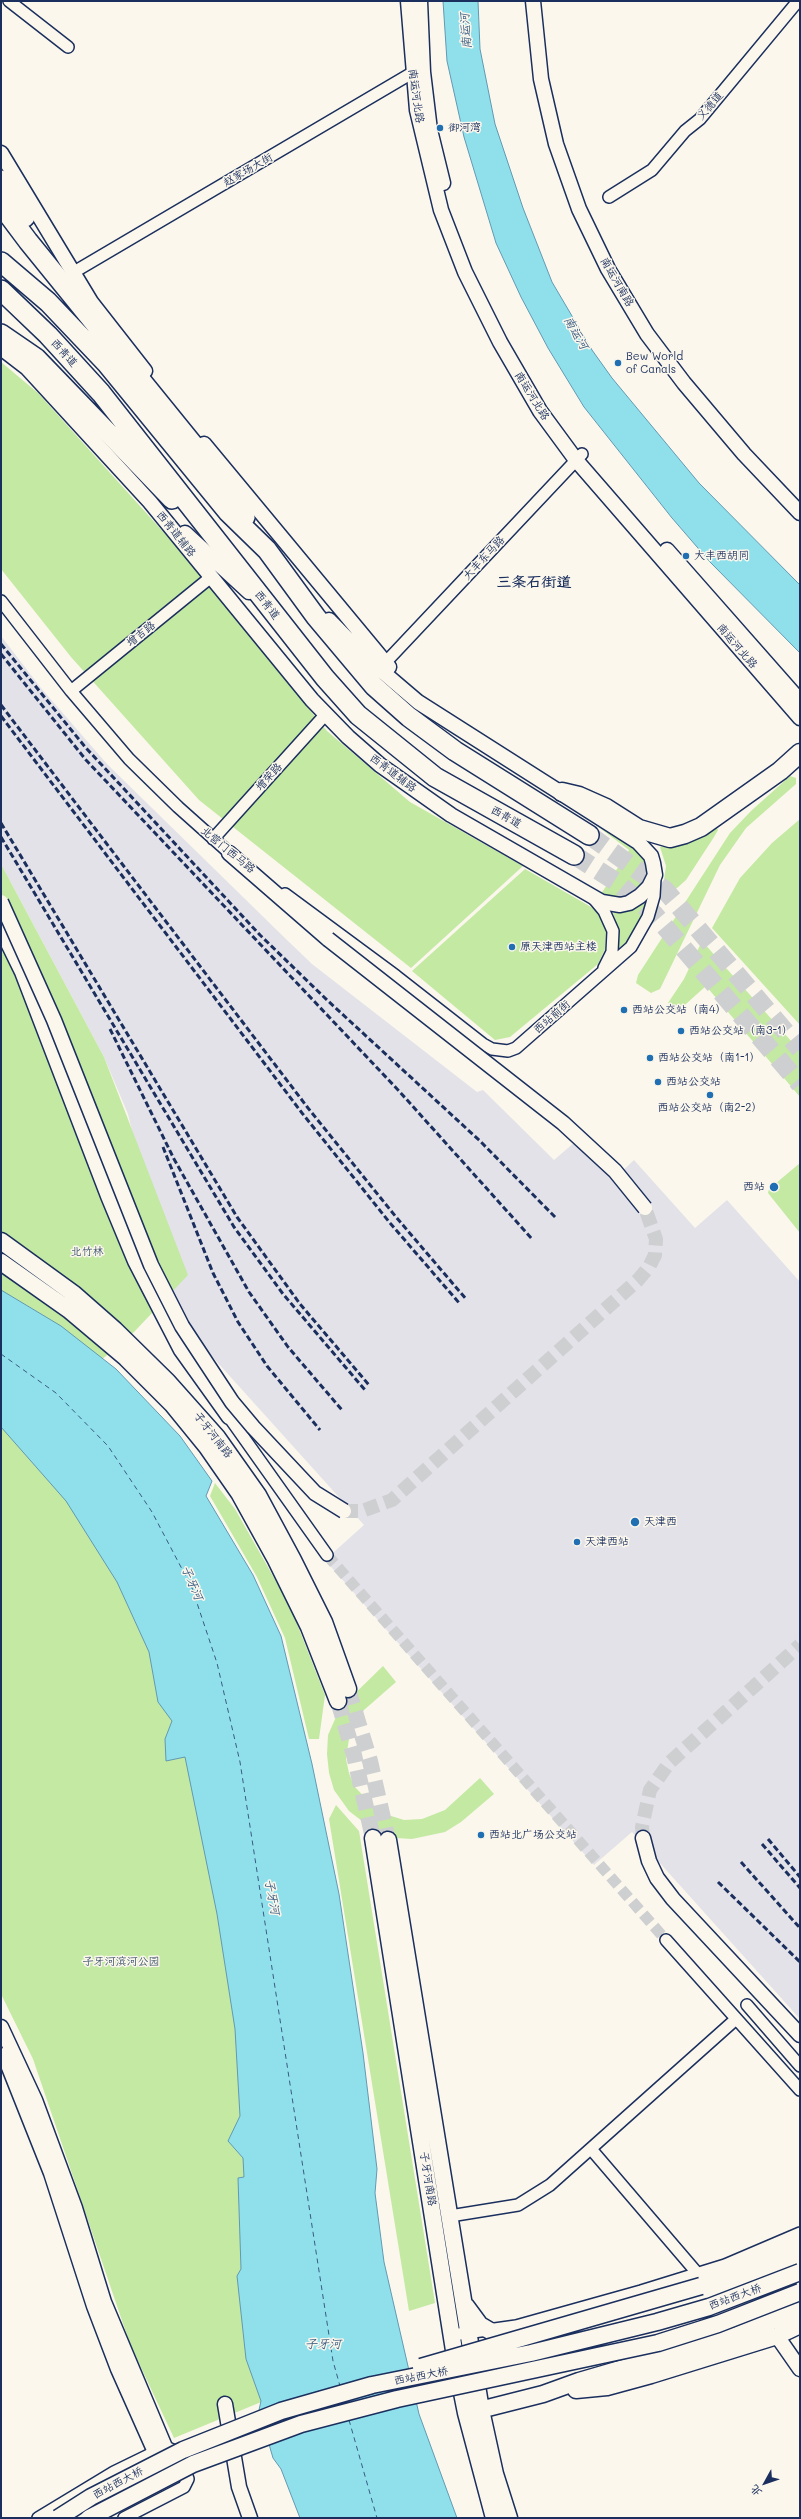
<!DOCTYPE html>
<html>
<head>
<meta charset="utf-8">
<style>
	body { margin:0 }
	#map { position:relative; width:801px; height:2519px; overflow:hidden; background:#fbf7ec; font-family:Mali,"LXGW WenKai TC",sans-serif }
	canvas { display:block }
	.frame { position:absolute; inset:0; border:2px solid #1b2f5e; pointer-events:none }
	.north { position:absolute; left:745px; top:2463px; width:40px; height:40px; -webkit-text-stroke:3px #fbf7ec; paint-order:stroke; rotate:230deg; font-size:11px; font-weight:700; line-height:16px; text-align:center; color:#1b2f5e }
	.north::after { content:''; display:block; margin:auto; width:14px; height:18px; background:#1b2f5e; clip-path:polygon(50% 0,100% 100%,50% 72%,0 100%) }
</style>
</head>
<body>
<div id="map">
<canvas width="801" height="2519"></canvas>
<div class="frame"></div>
<div class="north">北</div>
</div>
<script>
const g = document.querySelector('canvas').getContext('2d');
g.lineJoin = 'round';
function fillPath(path, color) { g.fillStyle = color; g.fill(path, 'evenodd'); }
const toPath = rows => new Path2D(rows.map(r => 'M' + r).join(''));
function stroke(path, color, width, dash) { g.strokeStyle = color; g.lineWidth = width; g.lineCap = dash ? 'butt' : 'round'; g.setLineDash(dash || []); g.stroke(path); }
function label(font, color, halo, rows, align = 'center') {
  g.font = font + ' Mali,"LXGW WenKai TC",sans-serif'; g.lineWidth = 3; g.setLineDash([]); g.textBaseline = 'middle'; g.strokeStyle = halo; g.fillStyle = color; for (const [text, x, y, turn = 0] of rows) {
    g.save(); g.translate(x, y); g.rotate((+turn || 0) * Math.PI / 180); g.textAlign = isNaN(turn) ? turn : align; if (halo) g.strokeText(text, 0, 0); g.fillText(text, 0, 0); g.restore();
  }
}
const built = toPath([
	[1,636,41,688,107,764,289,942,312,964,477,1092,483,1090,554,1160,575,1142,613,1180,634,1160,695,1228,727,1200,800,1282,800,2019,632,1832,594,1865,325,1560,364,1525,199,1342,171,1290,128,1114,104,1057,1,864]
]);
const green = toPath([
	[1,362,38,393,185,556,327,731,410,802,523,866,411,968,199,800,71,657,1,569],
	[790,776,796,778,796,784,746,828,720,865,660,989,651,993,636,983,638,975,730,833,751,811],
	[580,813,634,846,645,859,647,870,645,881,630,897,611,899,601,894,629,850],
	[800,819,800,1025,712,928,740,878,772,843],
	[717,828,718,830,714,837,686,880,677,888,662,895,666,866,660,847,689,843],
	[1,864,104,1057,188,1275,134,1332,92,1368,1,1308],
	[525,869,598,911,603,917,606,929,605,949,598,964,510,1037,495,1040,412,971],
	[646,902,648,903,638,928,622,950,617,952,619,932,613,913,633,910],
	[702,941,800,1051,800,1097,706,986,677,1012,668,1003,684,979],
	[800,1163,800,1233,768,1193,769,1189],
	[1,1408,96,1511,229,1840,283,2393,174,2438,130,2344,33,2059,1,1994],
	[215,1483,235,1509,290,1606,325,1695,319,1739,309,1739,285,1638,257,1577,210,1496],
	[383,1666,396,1682,364,1710,350,1732,346,1759,349,1773,354,1786,373,1806,388,1815,404,1820,422,1819,445,1810,480,1778,494,1794,461,1822,445,1832,412,1839,396,1838,375,1831,349,1811,334,1790,329,1773,327,1754,328,1735,340,1708],
	[336,1805,359,1831,435,2303,409,2311,329,1819]
]);
const water = toPath([
	[443,1,478,1,480,49,495,124,523,208,552,282,592,350,612,378,699,483,800,585,800,653,710,562,672,518,584,407,548,348,521,297,496,243,464,137,447,61,443,1],
	[1,1290,61,1326,116,1369,180,1436,212,1481,206,1496,253,1575,281,1636,312,1764,339,1894,363,2053,377,2169,375,2193,384,2262,419,2414,457,2518,300,2518,281,2469,273,2458,259,2410,261,2401,246,2359,237,2276,241,2269,238,2178,244,2177,243,2158,228,2141,240,2116,235,2029,217,1914,185,1757,166,1761,165,1739,172,1721,158,1702,149,1652,117,1582,66,1501,1,1427,1,1290]
]);
const ferry = toPath([
	[1,1354,56,1393,108,1446,152,1512,192,1588,217,1663,240,1762,333,2361,340,2386],
	[349,2420,377,2518]
]);
const minorTunnel = toPath([
	[327,1555,666,1940]
]);
const tertiaryTunnel = toPath([
	[344,1511,362,1511,392,1500,638,1280,649,1267,655,1255,656,1239,645,1208],
	[643,1838,642,1827,650,1790,669,1763,800,1645]
]);
const secondaryTunnel = toPath([
	[348,1689,370,1761,388,1840],
	[338,1701,354,1755,373,1838]
]);
const trunkTunnel = toPath([
	[589,835,665,890,800,1049],
	[574,855,615,881,654,914,800,1084]
]);
const minor = toPath([
	[9,1,68,47],
	[609,197,652,170,685,131,700,119,798,1],
	[74,272,412,73,421,72],
	[1,601,71,691,129,759,178,807,234,857],
	[385,663,582,454],
	[71,691,211,577],
	[213,839,325,715],
	[285,894,396,976,483,1044,492,1049,508,1051,516,1048,631,947,648,917,654,896,655,878],
	[594,899,604,911,613,931,612,952,604,968],
	[229,1417,327,1555],
	[666,1940,800,2090],
	[747,2005,800,2066],
	[591,2149,698,2274],
	[450,2216,518,2205,550,2185,736,2019],
	[452,2335,516,2326,641,2291,725,2265,800,2233],
	[38,2518,114,2472,155,2452,165,2447,178,2452,188,2479,184,2487,124,2518]
]);
const tertiary = toPath([
	[408,1,417,110,441,210,465,272,500,342,540,411,576,460,800,718],
	[420,1,423,72,430,130,443,183],
	[533,1,541,79,556,144,579,209,608,269,647,334,684,383,744,454,800,513],
	[1,153,91,302,145,371],
	[1,348,27,368,150,502,312,700,348,737,380,765,451,815,602,902,620,905,629,903,640,896,649,887,655,875,653,863,651,856,638,842,418,702,364,656,329,620],
	[204,444,389,667],
	[185,533,249,592],
	[667,550,800,701],
	[229,853,328,939],
	[1,929,22,972,108,1196,135,1261,181,1350,229,1417],
	[643,1838,649,1861,657,1878,673,1899,800,2035],
	[1,2027,35,2100,75,2208,104,2302,165,2447],
	[4,2055,51,2173,94,2306,118,2369,155,2452],
	[777,2336,800,2369],
	[225,2404,239,2487,250,2518]
]);
const secondary = toPath([
	[1,1241,74,1294,115,1330,168,1382,217,1437,258,1495,293,1560,324,1622,348,1689],
	[1,1262,69,1310,126,1358,172,1404,207,1447,239,1493,276,1560,309,1627,338,1701],
	[373,1838,456,2363,466,2413,494,2518],
	[388,1840,481,2410,495,2474,509,2518],
	[701,2286,751,2267,800,2244],
	[466,2306,480,2325,497,2335,518,2342],
	[518,2347,686,2304,736,2287,800,2259],
	[576,2390,607,2387,651,2375,777,2336,800,2325],
	[472,2412,543,2394,579,2381,737,2335,800,2309]
]);
const primary = toPath([
	[562,792,579,796,606,808,639,829,670,838,685,834,701,827,780,771,800,753]
]);
const trunk = toPath([
	[1,180,25,217],
	[1,205,28,241,204,458,245,517],
	[1,262,48,302,107,364,228,512,267,550,316,617,374,686,409,717,455,751,589,835],
	[1,290,48,335,101,393,325,678,358,715,435,777,574,855],
	[1,334,36,358,172,499]
]);
const rail = toPath([
	[1,644,86,748,260,935,327,1000,480,1141,557,1219],
	[1,654,86,760,399,1091,533,1240],
	[1,705,308,1108,396,1217,466,1299],
	[1,716,302,1113,390,1223,460,1304],
	[1,823,237,1217,300,1304,369,1385],
	[1,837,234,1227,283,1294,365,1390],
	[110,1029,174,1159,249,1292,288,1347,342,1410],
	[163,1147,213,1273,238,1322,267,1366,320,1430],
	[768,1839,800,1877],
	[762,1844,800,1888],
	[741,1862,800,1928],
	[718,1882,800,1962]
]);
const tertiaryBridge = toPath([
	[1,902,54,1020,151,1265,182,1326,232,1402,253,1427,315,1493,344,1511],
	[328,939,563,1123,615,1171,645,1208]
]);
const secondaryBridge = toPath([
	[421,2367,701,2286],
	[58,2518,91,2497,183,2450,281,2411,372,2385,531,2353,657,2322,709,2307,800,2272],
	[89,2518,193,2464,301,2424,397,2399,658,2343,718,2324,800,2292]
]);
const markers = [
	[440,128,4,"#1f6fb2"],
	[618,363,4,"#1f6fb2"],
	[686,556,4,"#1f6fb2"],
	[512,947,4,"#1f6fb2"],
	[624,1010,4,"#1f6fb2"],
	[681,1031,4,"#1f6fb2"],
	[650,1058,4,"#1f6fb2"],
	[658,1082,4,"#1f6fb2"],
	[710,1095,4,"#1f6fb2"],
	[774,1187,5,"#1f6fb2"],
	[635,1522,5,"#1f6fb2"],
	[577,1542,4,"#1f6fb2"],
	[481,1835,4,"#1f6fb2"]
];
const streetNames = [
	["南运河北路",416,96,82],
	["义德道",710,106,-49],
	["赵家场大街",248,170,-30],
	["南运河南路",617,282,60],
	["西青道",64,353,48],
	["南运河北路",532,396,58],
	["西青道辅路",176,534,51],
	["大丰东马路",484,558,-47],
	["西青道",267,605,52],
	["增吉路",141,634,-39],
	["南运河北路",737,646,49],
	["西青道辅路",393,773,37],
	["增荣路",269,777,-48],
	["西青道",506,817,29],
	["北营门西马路",228,850,39],
	["西站前街",552,1017,-41],
	["子牙河南路",213,1435,52],
	["子牙河南路",428,2179,81],
	["西站西大桥",735,2297,-20],
	["西站西大桥",421,2376,-11],
	["西站西大桥",118,2483,-28]
];
const poiNames = [
	["御河湾",448,128],
	["Bew World",626,357],
	["of Canals",626,370],
	["大丰西胡同",694,556],
	["原天津西站主楼",520,947],
	["西站公交站（南4）",632,1010],
	["西站公交站（南3-1）",689,1031],
	["西站公交站（南1-1）",658,1058],
	["西站公交站",666,1082],
	["西站公交站（南2-2）",710,1108,"center"],
	["西站",765,1187,"right"],
	["天津西",644,1522],
	["天津西站",585,1542],
	["西站北广场公交站",489,1835]
];
const parkNames = [
	["北竹林",87,1252],
	["子牙河滨河公园",121,1962]
];
const waterNames = [
	["南运河",466,31,-94],
	["南运河",576,333,60],
	["子牙河",192,1583,67],
	["子牙河",272,1897,79],
	["子牙河",323,2344]
];
const districtNames = [
	["三条石街道",534,582]
];
fillPath(built, '#e3e2e9');
fillPath(green, '#c4e9a3');
fillPath(water, '#90e0ec');
stroke(water, '#6199b3', 1);
stroke(ferry, '#385b82', 1, [5, 4]);
stroke(minorTunnel, '#cecfd0', 11, [11, 5.5]);
stroke(tertiaryTunnel, '#cecfd0', 14, [14, 7]);
stroke(secondaryTunnel, '#cecfd0', 16, [16, 8]);
stroke(trunkTunnel, '#cecfd0', 19, [19, 10]);
stroke(minor, '#1b2f5e', 14);
stroke(tertiary, '#1b2f5e', 17);
stroke(secondary, '#1b2f5e', 19);
stroke(primary, '#1b2f5e', 21);
stroke(trunk, '#1b2f5e', 22);
stroke(minor, '#fbf7ec', 11);
stroke(tertiary, '#fbf7ec', 14);
stroke(secondary, '#fbf7ec', 16);
stroke(primary, '#fbf7ec', 18);
stroke(trunk, '#fbf7ec', 19);
stroke(rail, '#1b2f5e', 3, [6, 3]);
stroke(tertiaryBridge, '#1b2f5e', 17, []);
stroke(secondaryBridge, '#1b2f5e', 19, []);
stroke(tertiaryBridge, '#fbf7ec', 14);
stroke(secondaryBridge, '#fbf7ec', 16);
for (const [x, y, r, color] of markers) { const dot = new Path2D(); dot.arc(x, y, r, 0, 2 * Math.PI); g.fillStyle = color; g.fill(dot); stroke(dot, '#fbf7ec', 1.5); }
label('11px', '#1b2f5e', '#fbf7ec', streetNames);
label('11px', '#1b2f5e', '#fbf7ec', poiNames, 'left');
label('11px', '#3d546c', '#fbf7ec', parkNames);
label('italic 12px', '#385b82', '#fbf7ec', waterNames);
label('bold 15px', '#1b2f5e', '#fbf7ec', districtNames);
</script>
</body>
</html>
